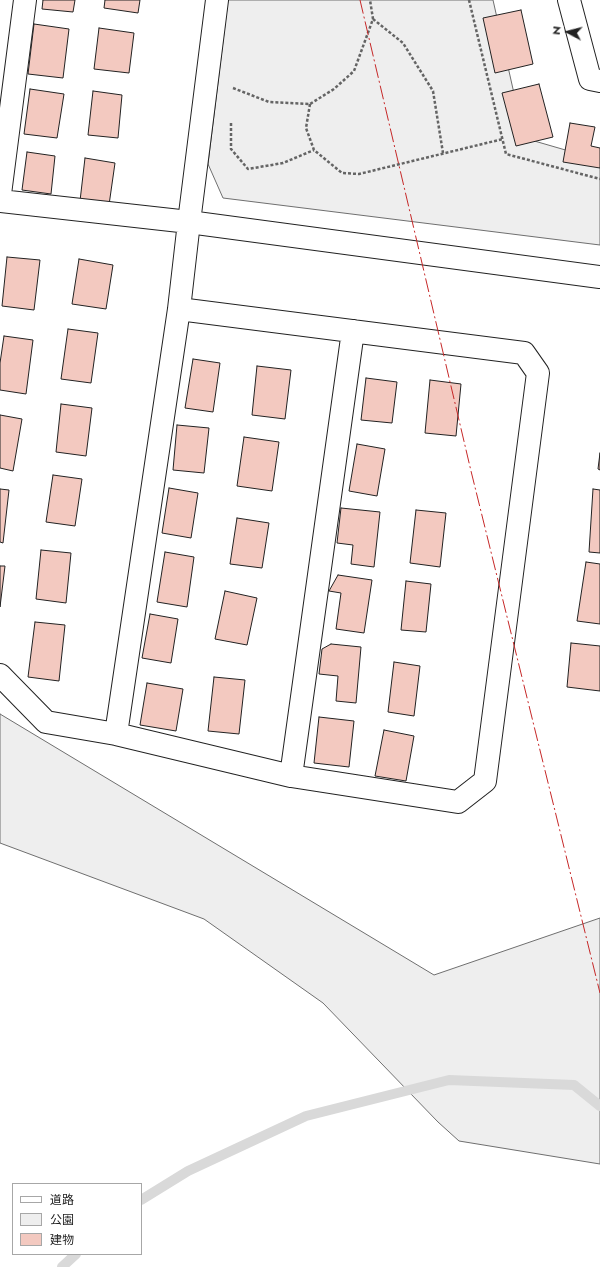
<!DOCTYPE html>
<html>
<head>
<meta charset="utf-8">
<style>
	body { margin:0 }
	#map { position:relative; width:600px; height:1267px; overflow:hidden; background:#fff; font-family:Jost,"Noto Sans JP",sans-serif }
	canvas { display:block }
	.legend { position:absolute; left:12px; top:1183px; width:130px; height:72px; box-sizing:border-box; background:#fff; border:1px solid #a7a7a7; margin:0; padding:5px 7px; list-style:none; font-size:12px; color:#222 }
	.legend li { display:flex; align-items:center; gap:8px; height:20px }
	.legend b { width:20px; border:1px solid #a7a7a7 }
	.north { position:absolute; left:548px; top:12px; width:40px; height:40px; -webkit-text-stroke:3px #fff; paint-order:stroke; rotate:277deg; font-size:11px; font-weight:700; line-height:16px; text-align:center; color:#222 }
	.north::after { content:''; display:block; margin:auto; width:14px; height:18px; background:#222; clip-path:polygon(50% 0,100% 100%,50% 72%,0 100%) }
</style>
</head>
<body>
<div id="map">
<canvas width="600" height="1267"></canvas>
<ul class="legend">
<li><b style="height:5px;background:#fff"></b>道路</li>
<li><b style="height:11px;background:#eee"></b>公園</li>
<li><b style="height:11px;background:#f3c9c0"></b>建物</li>
</ul>
<div class="north">N</div>
</div>
<script>
const g = document.querySelector('canvas').getContext('2d');
g.lineJoin = 'round';
function fillPath(path, color) { g.fillStyle = color; g.fill(path, 'evenodd'); }
const toPath = rows => new Path2D(rows.map(r => 'M' + r).join(''));
function stroke(path, color, width, dash) { g.strokeStyle = color; g.lineWidth = width; g.lineCap = dash ? 'butt' : 'round'; g.setLineDash(dash || []); g.stroke(path); }
const green = toPath([
	[228,0,493,0,524,138,600,160,600,245,223,198,208,164,228,0],
	[0,714,434,975,600,918,600,1164,459,1141,438,1122,323,1003,204,919,0,843,0,714]
]);
const stream = toPath([
	[141,1200,188,1171,306,1116,449,1080,574,1085,600,1106],
	[62,1267,76,1254]
]);
const building = toPath([
	[43,0,75,0,73,12,42,9,43,0],
	[105,0,140,0,138,13,104,8,105,0],
	[521,10,533,64,495,73,483,18,521,10],
	[34,24,69,29,63,78,28,74,34,24],
	[99,28,134,33,129,73,94,69,99,28],
	[539,84,553,137,516,146,502,93,539,84],
	[30,89,64,94,57,138,24,134,30,89],
	[93,91,122,95,118,138,88,135,93,91],
	[570,123,595,127,591,146,600,148,600,168,563,162,570,123],
	[27,152,55,156,51,194,22,190,27,152],
	[85,158,115,163,109,205,80,201,85,158],
	[7,257,40,260,34,310,2,306,7,257],
	[79,259,113,265,106,309,72,304,79,259],
	[68,329,98,333,91,383,61,379,68,329],
	[4,336,33,340,26,394,0,390,0,363,4,336],
	[193,359,220,363,213,412,185,408,193,359],
	[257,366,291,370,285,419,252,415,257,366],
	[366,378,397,382,392,423,361,420,366,378],
	[430,380,461,384,456,436,425,433,430,380],
	[61,404,92,408,86,456,56,452,61,404],
	[0,415,22,419,13,471,0,468,0,415],
	[177,425,209,428,204,473,173,470,177,425],
	[244,437,279,442,272,491,237,486,244,437],
	[357,444,385,449,377,496,349,491,357,444],
	[600,453,600,470,598,469,600,453],
	[53,475,82,479,75,526,46,522,53,475],
	[169,488,198,493,191,538,162,533,169,488],
	[0,489,9,490,3,543,0,542,0,489],
	[593,489,600,490,600,553,589,552,593,489],
	[341,508,380,512,374,567,351,564,353,545,337,543,341,508],
	[416,510,446,513,440,567,410,563,416,510],
	[237,518,269,523,262,568,230,564,237,518],
	[41,550,71,553,66,603,36,599,41,550],
	[165,552,194,557,187,607,157,602,165,552],
	[586,562,600,564,600,624,577,621,586,562],
	[0,566,5,566,0,607,0,566],
	[338,575,372,580,364,633,336,629,341,593,329,591,338,575],
	[406,581,431,584,426,632,401,630,406,581],
	[225,591,257,598,247,645,215,639,225,591],
	[150,614,178,619,171,663,142,658,150,614],
	[35,622,65,625,59,681,28,677,35,622],
	[571,643,600,646,600,691,567,687,571,643],
	[331,644,361,647,356,703,336,701,338,676,319,674,322,649,331,644],
	[394,662,420,666,414,716,388,712,394,662],
	[214,677,245,680,239,734,208,731,214,677],
	[147,683,183,689,176,731,140,725,147,683],
	[319,717,354,721,349,767,314,763,319,717],
	[384,730,414,736,406,781,375,776,384,730]
]);
const path = toPath([
	[469,0,506,154,600,179],
	[373,19,403,43,433,91,443,153],
	[233,88,269,102,310,104,334,89,354,71,373,19,370,0],
	[310,104,306,128,314,150,342,173,359,174,503,139],
	[231,123,231,149,248,169,283,163,314,150]
]);
const street = toPath([
	[569,0,590,79,600,81],
	[0,194,25,0],
	[0,201,189,222,179,309,116,734],
	[0,675,46,722,116,734,291,776,458,802,485,781,538,373,524,353,179,309],
	[291,776,353,331]
]);
const secondary = toPath([
	[217,0,189,222,600,277]
]);
const power = toPath([
	[360,0,471,471,600,993]
]);
fillPath(green, '#eee');
stroke(green, '#6f6f6f', 1);
stroke(stream, '#d9d9d9', 10);
fillPath(building, '#f3c9c0');
stroke(building, '#222', 1);
stroke(street, '#222', 24);
stroke(secondary, '#222', 24);
stroke(path, '#646464', 2.5, [3, 2]);
stroke(street, '#fff', 22);
stroke(secondary, '#fff', 22);
stroke(power, '#c62828', 1, [14, 3, 2, 3]);
</script>
</body>
</html>
